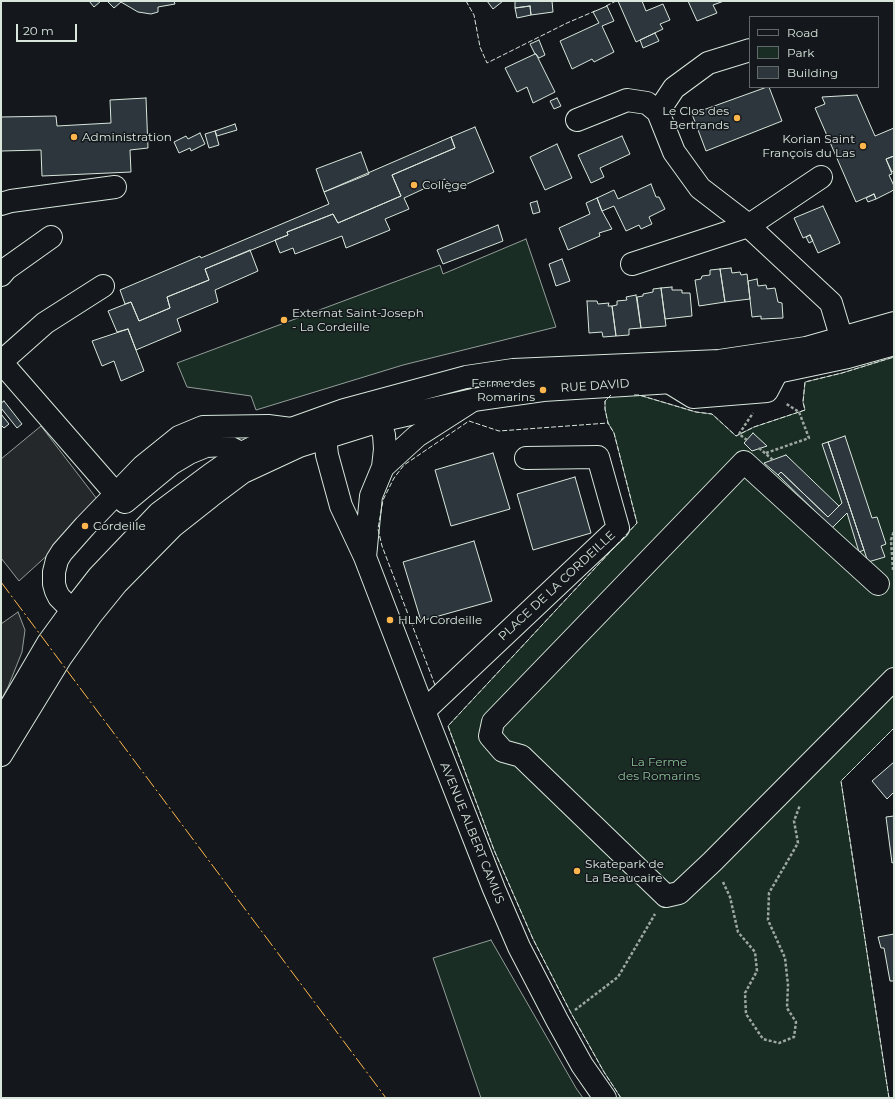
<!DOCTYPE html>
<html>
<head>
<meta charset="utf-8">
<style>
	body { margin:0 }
	#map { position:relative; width:895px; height:1099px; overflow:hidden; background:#14181c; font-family:Montserrat,sans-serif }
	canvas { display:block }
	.frame { position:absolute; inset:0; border:2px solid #d8e6dc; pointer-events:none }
	.legend { position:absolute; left:749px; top:16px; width:130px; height:72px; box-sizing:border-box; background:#14181c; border:1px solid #626a69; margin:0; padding:5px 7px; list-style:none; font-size:12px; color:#d8e6dc }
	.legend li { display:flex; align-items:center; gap:8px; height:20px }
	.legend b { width:20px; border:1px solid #626a69 }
	.scale { position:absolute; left:16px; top:24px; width:61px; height:18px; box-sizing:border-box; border:2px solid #d8e6dc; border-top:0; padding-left:5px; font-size:12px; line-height:14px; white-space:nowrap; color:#d8e6dc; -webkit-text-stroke:3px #14181c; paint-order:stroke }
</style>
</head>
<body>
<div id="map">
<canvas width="895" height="1099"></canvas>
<div class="frame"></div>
<ul class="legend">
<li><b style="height:5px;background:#14181c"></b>Road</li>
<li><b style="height:11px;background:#1a2d24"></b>Park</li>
<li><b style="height:11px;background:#2c363c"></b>Building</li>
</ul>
<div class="scale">20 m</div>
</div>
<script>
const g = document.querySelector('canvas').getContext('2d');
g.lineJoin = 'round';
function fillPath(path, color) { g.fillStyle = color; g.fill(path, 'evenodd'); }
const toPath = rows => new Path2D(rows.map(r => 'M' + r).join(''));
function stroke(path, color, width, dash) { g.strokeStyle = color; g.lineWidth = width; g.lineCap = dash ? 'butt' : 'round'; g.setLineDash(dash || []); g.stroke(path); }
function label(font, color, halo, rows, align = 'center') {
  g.font = font + ' Montserrat,sans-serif'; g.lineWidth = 3; g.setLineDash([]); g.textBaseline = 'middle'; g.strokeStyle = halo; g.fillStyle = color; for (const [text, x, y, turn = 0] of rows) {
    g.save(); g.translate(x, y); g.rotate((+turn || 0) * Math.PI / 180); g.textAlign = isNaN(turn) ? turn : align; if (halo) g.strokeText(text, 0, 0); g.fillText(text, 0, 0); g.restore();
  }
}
const green = toPath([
	[526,239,556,327,403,365,256,410,251,396,187,387,177,363,440,265,443,274,526,239],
	[894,357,894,728,841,781,889,1098,621,1098,604,1072,571,1013,533,939,494,850,448,726,637,523,614,433,608,423,605,409,605,401,611,395,639,395,696,412,712,414,736,436,754,427,805,410,803,402,805,382,842,373,894,357],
	[491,940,576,1088,583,1098,481,1098,433,958,491,940]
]);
const parking = toPath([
	[41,426,97,499,63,541,19,581,1,558,1,459,41,426],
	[18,612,25,630,22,652,8,687,1,700,1,624,18,612]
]);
const building = toPath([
	[89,1,101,1,94,7,89,1],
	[107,1,174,1,175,4,158,7,158,12,151,14,138,12,121,2,114,8,107,1],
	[487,1,503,1,493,9,487,1],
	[515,1,552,1,553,12,531,15,530,6,515,8,515,1],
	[618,1,642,1,646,11,663,4,670,20,660,24,663,29,636,42,618,1],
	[688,1,724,1,713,5,717,13,697,21,688,1],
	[530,6,531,15,517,18,515,8,530,6],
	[607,6,614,21,602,26,614,52,594,62,592,59,572,69,560,41,599,23,593,12,607,6],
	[655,33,659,41,643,48,640,40,655,33],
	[539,40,545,55,539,58,536,54,535,54,530,44,539,40],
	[535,54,536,54,555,92,533,103,527,87,517,92,505,68,535,54],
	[767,87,769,87,782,121,706,151,692,114,767,87],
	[857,95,875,136,894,128,894,156,886,159,892,174,889,175,894,186,894,189,892,191,876,199,874,194,856,202,815,108,825,104,822,97,857,95],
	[146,98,148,148,130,150,131,172,42,176,41,150,1,151,1,117,56,116,57,126,111,123,110,100,146,98],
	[557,98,561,106,554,109,550,101,557,98],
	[235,124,237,130,217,136,215,131,235,124],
	[475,127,494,172,449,192,445,179,404,198,409,209,385,219,390,230,346,248,342,236,295,254,293,248,280,253,275,240,288,235,287,232,333,214,338,223,401,196,392,175,455,148,451,137,475,127],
	[215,131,219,145,209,148,205,134,215,131],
	[200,133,205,144,191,151,190,148,179,153,174,142,186,136,188,139,200,133],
	[622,136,630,154,600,168,604,177,591,183,578,155,622,136],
	[451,137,455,148,392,175,401,196,338,223,333,214,287,232,288,235,205,269,209,280,167,297,170,308,139,321,131,302,125,304,120,290,200,256,201,258,329,204,324,192,451,137],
	[557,144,572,178,545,190,530,157,557,144],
	[361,152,369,174,324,192,316,169,361,152],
	[894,156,894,171,892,172,886,159,894,156],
	[651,184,656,197,659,197,665,209,649,217,652,224,641,229,639,225,626,231,614,206,602,211,597,198,614,190,618,199,651,184],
	[874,194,876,199,868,202,866,198,874,194],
	[597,198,602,211,612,229,599,233,600,236,568,250,559,228,590,214,586,203,597,198],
	[537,201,540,212,533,214,530,203,537,201],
	[823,206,840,243,818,253,810,235,803,238,794,218,823,206],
	[498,225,503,241,443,264,437,250,498,225],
	[810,235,813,241,809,243,806,237,810,235],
	[250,250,258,271,215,290,218,302,177,319,181,331,136,350,128,329,117,332,108,311,131,302,139,321,170,308,167,297,209,280,205,269,250,250],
	[562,259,570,281,556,286,549,264,562,259],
	[731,268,732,273,740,272,741,275,747,274,750,299,725,302,720,269,731,268],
	[720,269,725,302,699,306,695,280,701,279,702,276,710,275,710,270,720,269],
	[757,279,758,286,766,285,767,289,775,288,778,302,782,303,783,318,761,319,761,316,752,317,748,281,757,279],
	[672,287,672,290,682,290,682,293,690,293,692,316,665,319,661,288,672,287],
	[661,288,666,326,641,328,637,297,643,296,643,294,653,292,653,289,661,288],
	[636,295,641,328,629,329,629,335,616,336,612,306,617,305,617,301,627,300,626,297,636,295],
	[587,301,597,301,598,304,609,303,608,306,612,306,616,336,603,337,602,332,589,333,587,301],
	[128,329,144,371,121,381,114,361,102,366,92,341,128,329],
	[4,401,22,424,17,428,1,408,1,403,4,401],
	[1,414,9,424,4,428,1,425,1,414],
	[753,433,767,446,752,451,744,443,753,433],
	[845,436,872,518,877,517,886,544,881,546,885,557,868,562,828,442,845,436],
	[828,442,864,550,859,552,847,513,832,528,778,475,781,472,828,517,842,503,822,444,828,442],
	[493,453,510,509,451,526,435,470,493,453],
	[786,455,839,506,828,517,781,472,778,475,764,463,786,455],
	[575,477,591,533,533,550,517,494,575,477],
	[474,541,492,601,421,621,403,562,474,541],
	[894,762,894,792,887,799,872,781,894,762],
	[894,816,894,862,892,863,886,817,894,816],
	[894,934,894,981,890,981,884,948,881,948,878,937,894,934]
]);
const path = toPath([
	[747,440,739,434,753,413],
	[766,453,809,438,799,412,785,403],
	[893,570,891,540,894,531],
	[723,882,730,897,738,932,755,952,757,971,745,993,746,1014,763,1039,779,1043,794,1037,796,1022,787,1008,788,985,785,958,768,920,769,893,798,843,794,821,800,805],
	[575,1010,618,977,655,914]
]);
const minor = toPath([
	[658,112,674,88,708,63,750,50],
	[577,120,627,100,647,103,658,112,674,152,700,188,743,221,831,303,847,356],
	[1,204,11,201,115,187],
	[632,264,748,226,821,177],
	[1,275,6,269,51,237],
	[1,362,116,494],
	[1,362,45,323,103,286],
	[667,381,693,397,767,391,777,372],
	[361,413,365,414,379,421,384,435,385,449,383,467,371,496,365,557],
	[334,422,325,437,327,455,341,506,365,557,424,711,494,889,519,947,557,1020,582,1065,605,1098],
	[383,467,417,436,470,402],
	[159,471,189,453,206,446,225,445,235,450,240,454,243,463,243,471],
	[125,502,172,463],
	[878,584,744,462,493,722,490,736,503,751,521,756,666,896,679,893,712,862,894,679],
	[91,600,86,603,74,607,65,603,59,597,56,591,54,584,54,572,57,560,62,552,85,526,143,466,179,437,203,427,268,426,291,429],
	[424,711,618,528,598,457,526,458]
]);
const major = toPath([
	[1,723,48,643,67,617,99,576,159,513,210,475,240,454,291,429,344,410,466,377,513,370,719,361,806,348,894,323],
	[1,755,61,657,91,615,117,583,173,526,211,496,243,472,299,446,379,421,473,400,543,390,721,379,777,372,848,357,894,344]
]);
const pathBridge = toPath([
	[759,448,773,460]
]);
const fence = toPath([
	[466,1,474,15,480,47,487,63,567,23,595,11],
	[606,6,616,1],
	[611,395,605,401,605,409,608,423,614,433,637,523,448,726,494,850,533,939,571,1013,604,1072,621,1098],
	[634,395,639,395,696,412,712,414,736,436,754,427,805,410,803,402,805,382,842,373,894,357],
	[435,685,382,546,378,529,383,500,394,478,404,465,469,421,499,431,608,423],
	[889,1098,841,781,894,728]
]);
const power = toPath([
	[1,582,386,1098]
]);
const markers = [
	[737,118,4,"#ffb74d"],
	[74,137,4,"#ffb74d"],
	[863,146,4,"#ffb74d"],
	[414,185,4,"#ffb74d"],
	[284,320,4,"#ffb74d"],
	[543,390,4,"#ffb74d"],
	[85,526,4,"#ffb74d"],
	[390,620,4,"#ffb74d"],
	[577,871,4,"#ffb74d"]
];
const poiNames = [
	["Le Clos des",729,111,"right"],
	["Bertrands",729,125,"right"],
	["Administration",82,137],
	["Korian Saint",855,139,"right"],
	["François du Las",855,153,"right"],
	["Collège",422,185],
	["Externat Saint-Joseph",292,313],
	["- La Cordeille",292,327],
	["Ferme des",535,383,"right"],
	["Romarins",535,397,"right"],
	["Cordeille",93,526],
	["HLM Cordeille",398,620],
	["Skatepark de",585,864],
	["La Beaucaire",585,878]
];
const streetNames = [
	["RUE DAVID",595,386,-4],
	["PLACE DE LA CORDEILLE",557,586,-43],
	["AVENUE ALBERT CAMUS",472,833,68]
];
const parkNames = [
	["La Ferme",659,762],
	["des Romarins",659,776]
];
fillPath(green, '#1a2d24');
stroke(green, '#939e99', 1);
fillPath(parking, '#24282b');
stroke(parking, '#939e99', 1);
fillPath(building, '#2c363c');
stroke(building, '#d8e6dc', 1);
stroke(minor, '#d8e6dc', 24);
stroke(major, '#d8e6dc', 24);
stroke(path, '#9da8a2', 2.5, [3, 2]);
stroke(minor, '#14181c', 22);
stroke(major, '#14181c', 22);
stroke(pathBridge, '#9da8a2', 2.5, [3, 2]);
stroke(fence, '#d8e6dc', 1, [5, 2]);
stroke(power, '#ffb74d', 1, [14, 3, 2, 3]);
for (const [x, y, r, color] of markers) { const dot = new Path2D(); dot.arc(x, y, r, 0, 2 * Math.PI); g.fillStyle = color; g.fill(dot); stroke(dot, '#14181c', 1.5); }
label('12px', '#d8e6dc', '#14181c', poiNames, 'left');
label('12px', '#d8e6dc', '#14181c', streetNames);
label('12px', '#8ac095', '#14181c', parkNames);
</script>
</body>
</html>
